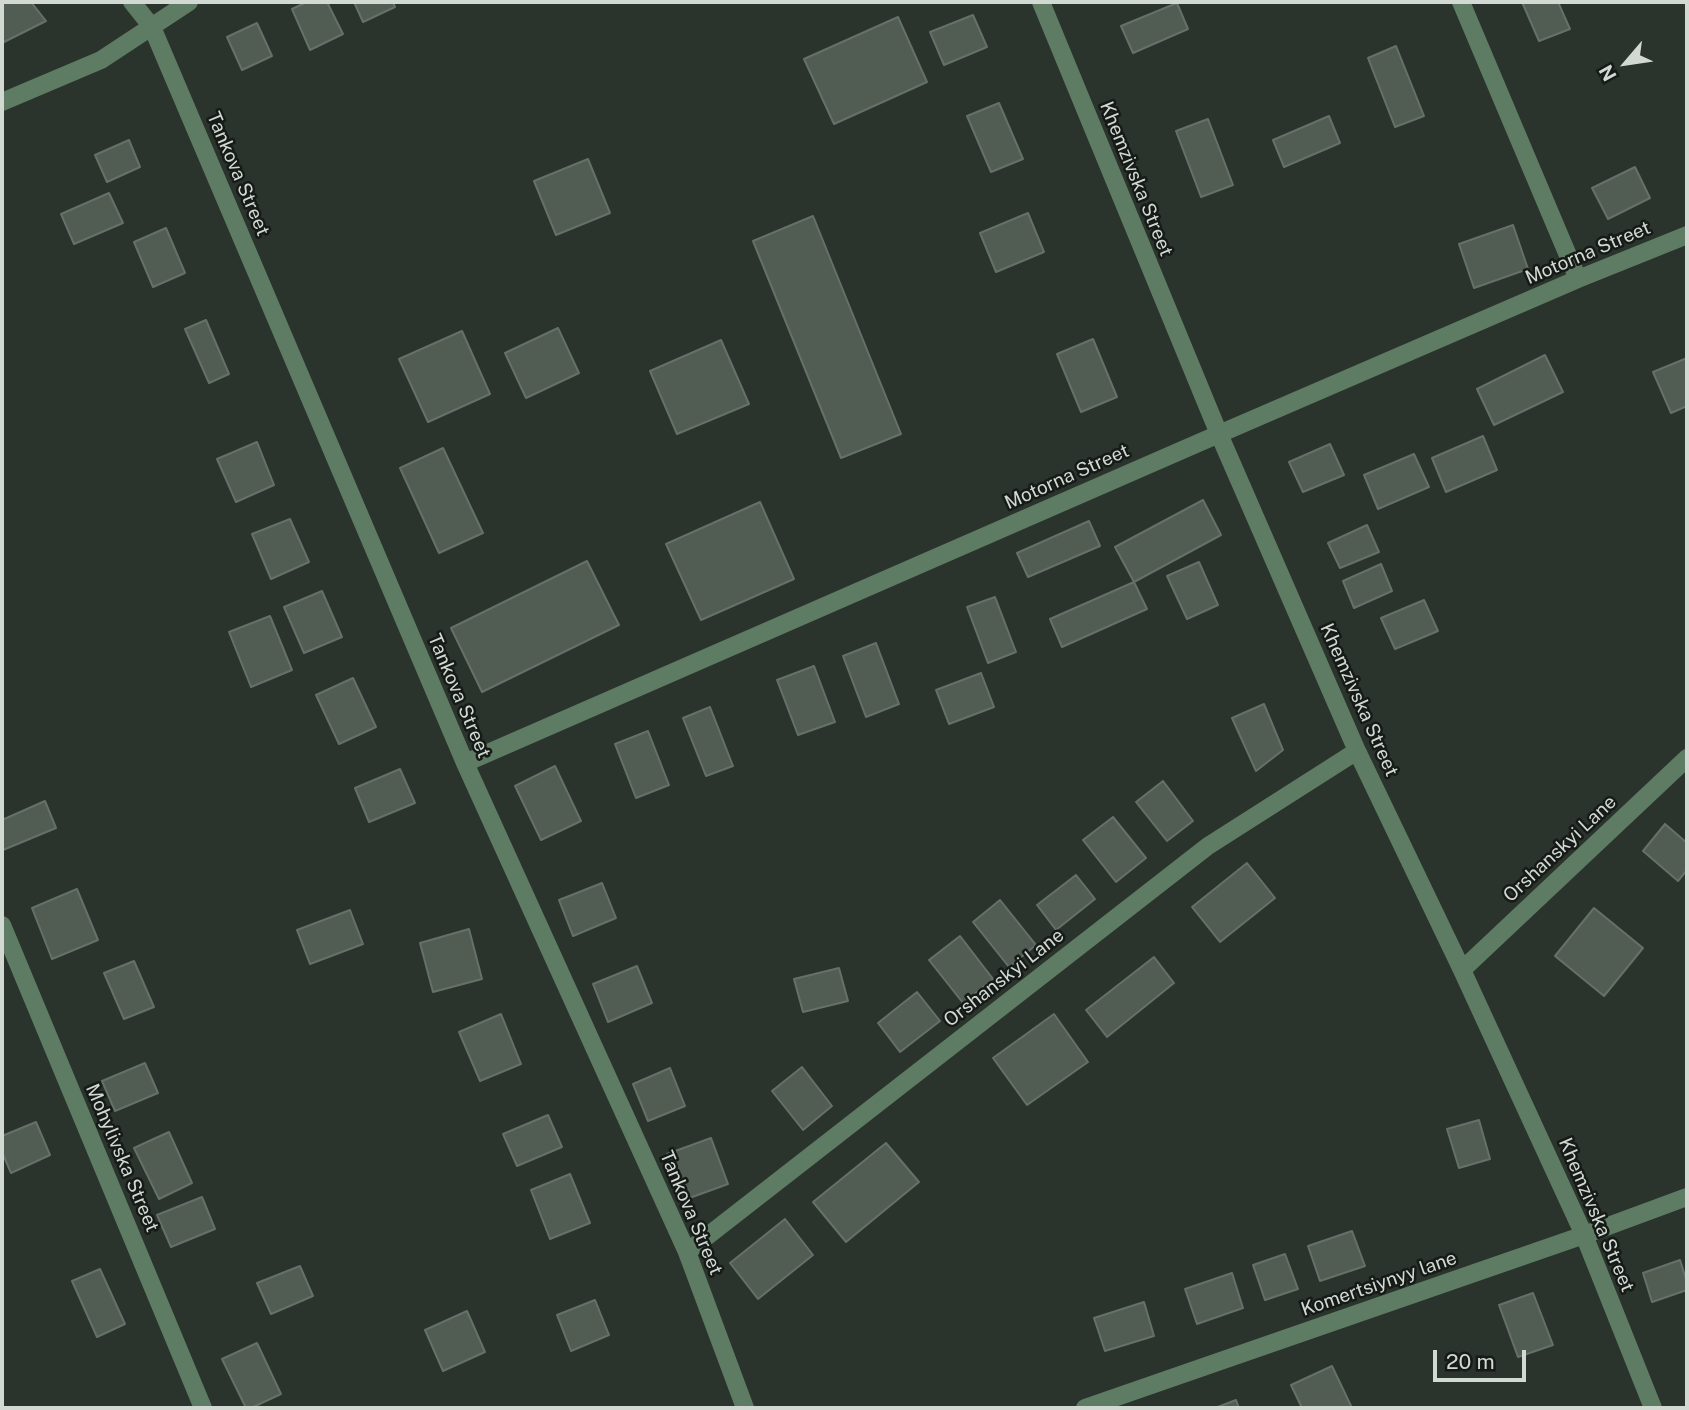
<!DOCTYPE html>
<html>
<head>
<meta charset="utf-8">
<style>
	body { margin:0 }
	#map { position:relative; width:1689px; height:1410px; overflow:hidden; background:#2a342c; font-family:"Public Sans",sans-serif }
	canvas { display:block }
	.frame { position:absolute; inset:0; border:4px solid #d2d9d3; pointer-events:none }
	.north { position:absolute; left:1591px; top:28px; width:70px; height:70px; -webkit-text-stroke:5px #161b17; paint-order:stroke; rotate:241deg; font-size:19px; font-weight:700; line-height:28px; text-align:center; color:#d2d9d3 }
	.north::after { content:''; display:block; margin:auto; width:24px; height:32px; background:#d2d9d3; clip-path:polygon(50% 0,100% 100%,50% 72%,0 100%) }
	.scale { position:absolute; left:1433px; top:1350px; width:93px; height:32px; box-sizing:border-box; border:4px solid #d2d9d3; border-top:0; padding-left:9px; font-size:21px; line-height:24px; white-space:nowrap; color:#d2d9d3; -webkit-text-stroke:5px #161b17; paint-order:stroke }
</style>
</head>
<body>
<div id="map">
<canvas width="1689" height="1410"></canvas>
<div class="frame"></div>
<div class="north">N</div>
<div class="scale">20 m</div>
</div>
<script>
const g = document.querySelector('canvas').getContext('2d');
g.lineJoin = 'round';
function fillPath(path, color) { g.fillStyle = color; g.fill(path, 'evenodd'); }
const toPath = rows => new Path2D(rows.map(r => 'M' + r).join(''));
function stroke(path, color, width, dash) { g.strokeStyle = color; g.lineWidth = width; g.lineCap = dash ? 'butt' : 'round'; g.setLineDash(dash || []); g.stroke(path); }
function label(font, color, halo, rows, align = 'center') {
  g.font = font + ' "Public Sans",sans-serif'; g.lineWidth = 5; g.setLineDash([]); g.textBaseline = 'middle'; g.strokeStyle = halo; g.fillStyle = color; for (const [text, x, y, turn = 0] of rows) {
    g.save(); g.translate(x, y); g.rotate((+turn || 0) * Math.PI / 180); g.textAlign = isNaN(turn) ? turn : align; if (halo) g.strokeText(text, 0, 0); g.fillText(text, 0, 0); g.restore();
  }
}
const building = toPath([
	[2,2,31,2,46,21,4,42,2,38,2,2],
	[307,2,327,2,343,34,310,50,292,9,307,2],
	[354,2,393,2,395,7,363,22,354,2],
	[1522,2,1558,2,1570,29,1539,41,1522,2],
	[1177,3,1188,29,1133,53,1121,26,1177,3],
	[973,15,987,47,944,65,930,32,973,15],
	[898,17,927,82,834,124,804,59,898,17],
	[257,23,272,56,242,70,227,37,257,23],
	[1396,46,1424,116,1395,127,1368,58,1396,46],
	[999,103,1023,159,991,172,967,116,999,103],
	[1329,116,1340,143,1284,167,1273,140,1329,116],
	[1208,119,1233,185,1201,197,1176,131,1208,119],
	[129,140,140,167,107,182,95,155,129,140],
	[588,159,610,213,556,235,534,181,588,159],
	[1635,167,1650,198,1608,219,1592,188,1635,167],
	[109,193,123,223,74,244,61,214,109,193],
	[1028,213,1044,252,996,272,980,233,1028,213],
	[813,216,901,434,841,458,753,241,813,216],
	[1513,225,1528,269,1474,288,1459,244,1513,225],
	[166,228,185,273,153,287,134,242,166,228],
	[206,320,229,374,209,383,185,329,206,320],
	[558,328,579,373,526,398,505,353,558,328],
	[462,331,490,394,428,422,399,359,462,331],
	[1093,339,1117,397,1081,412,1057,354,1093,339],
	[721,340,749,404,677,434,650,371,721,340],
	[1545,355,1563,392,1494,425,1477,389,1545,355],
	[1687,358,1687,406,1671,413,1653,372,1687,358],
	[1483,436,1497,470,1446,492,1432,458,1483,436],
	[257,442,274,485,236,502,217,459,257,442],
	[1330,444,1344,475,1303,492,1289,462,1330,444],
	[443,448,483,533,439,553,400,468,443,448],
	[1414,454,1429,487,1378,509,1364,475,1414,454],
	[1203,500,1221,535,1134,582,1115,547,1203,500],
	[760,502,794,579,701,620,666,544,760,502],
	[290,519,309,562,271,579,252,534,290,519],
	[1089,521,1100,546,1028,577,1017,553,1089,521],
	[1367,525,1379,552,1340,568,1328,543,1367,525],
	[587,561,619,625,482,692,451,628,587,561],
	[1199,562,1218,605,1187,619,1167,576,1199,562],
	[1381,564,1392,591,1354,608,1343,581,1381,564],
	[1134,582,1147,609,1062,647,1050,619,1134,582],
	[322,591,342,637,304,653,284,607,322,591],
	[995,597,1016,652,988,663,967,607,995,597],
	[1424,600,1438,631,1395,649,1381,618,1424,600],
	[270,616,292,670,251,687,229,632,270,616],
	[876,643,899,704,866,717,843,656,876,643],
	[814,666,835,722,798,735,777,680,814,666],
	[981,673,994,707,949,724,936,690,981,673],
	[353,678,376,727,339,744,316,695,353,678],
	[1264,704,1283,750,1256,771,1232,718,1264,704],
	[710,707,733,766,706,776,683,718,710,707],
	[648,731,669,785,636,798,615,744,648,731],
	[555,766,581,821,541,840,515,786,555,766],
	[400,769,415,803,369,822,355,788,400,769],
	[1163,781,1193,821,1167,841,1136,802,1163,781],
	[45,801,56,828,3,850,2,820,45,801],
	[1113,817,1146,858,1116,882,1083,840,1113,817],
	[1665,824,1687,843,1687,870,1678,881,1643,851,1665,824],
	[1247,863,1275,898,1220,942,1192,907,1247,863],
	[1076,875,1095,899,1056,930,1037,905,1076,875],
	[602,883,616,918,573,936,559,900,602,883],
	[77,889,98,940,52,959,32,908,77,889],
	[1000,900,1036,945,1009,967,973,922,1000,900],
	[1594,908,1643,948,1604,996,1555,956,1594,908],
	[350,910,363,944,310,964,297,930,350,910],
	[469,929,482,979,433,992,420,943,469,929],
	[960,936,993,979,963,1003,929,960,960,936],
	[1154,957,1174,983,1107,1037,1086,1010,1154,957],
	[134,961,154,1007,124,1019,104,973,134,961],
	[637,966,652,1003,608,1022,593,984,637,966],
	[839,968,848,1001,803,1012,794,979,839,968],
	[917,992,940,1021,900,1052,878,1023,917,992],
	[501,1014,521,1064,480,1081,459,1032,501,1014],
	[1054,1014,1088,1062,1027,1105,993,1058,1054,1014],
	[145,1063,158,1093,115,1111,102,1081,145,1063],
	[802,1067,832,1106,803,1130,772,1091,802,1067],
	[670,1068,685,1106,648,1121,633,1084,670,1068],
	[548,1115,562,1147,517,1166,503,1134,548,1115],
	[1479,1120,1490,1159,1459,1168,1447,1129,1479,1120],
	[36,1122,50,1155,11,1173,2,1152,2,1136,36,1122],
	[169,1132,192,1183,159,1199,134,1148,169,1132],
	[711,1138,728,1184,684,1200,667,1154,711,1138],
	[886,1143,919,1182,846,1242,813,1202,886,1143],
	[570,1174,590,1223,550,1239,531,1190,570,1174],
	[202,1197,215,1229,171,1247,157,1215,202,1197],
	[785,1219,813,1255,758,1299,730,1263,785,1219],
	[1352,1231,1365,1266,1320,1281,1308,1246,1352,1231],
	[1285,1254,1298,1289,1265,1300,1253,1265,1285,1254],
	[1680,1260,1687,1282,1687,1290,1652,1302,1643,1273,1680,1260],
	[300,1266,313,1296,271,1314,257,1283,300,1266],
	[100,1269,125,1324,97,1337,72,1281,100,1269],
	[1232,1273,1243,1308,1197,1324,1185,1289,1232,1273],
	[1533,1293,1553,1345,1518,1357,1499,1305,1533,1293],
	[595,1300,609,1335,571,1351,557,1315,595,1300],
	[1144,1302,1154,1336,1105,1351,1094,1318,1144,1302],
	[467,1311,485,1352,443,1371,425,1330,467,1311],
	[257,1343,281,1394,251,1408,246,1408,222,1359,257,1343],
	[1332,1366,1352,1408,1302,1408,1291,1385,1332,1366],
	[1236,1400,1239,1408,1215,1408,1236,1400]
]);
const minor = toPath([
	[132,2,152,27,465,763,687,1252,745,1408],
	[1041,2,1219,434,1357,751,1462,970,1584,1235,1653,1408],
	[1461,2,1578,279],
	[2,102,101,60,189,2],
	[465,763,1219,434,1578,279,1687,235],
	[2,925,203,1408],
	[1462,970,1687,758],
	[687,1252,1208,846,1357,751],
	[1085,1408,1584,1235,1687,1197]
]);
const streetNames = [
	["Tankova Street",238,174,67],
	["Khemzivska Street",1136,179,68],
	["Motorna Street",1588,253,-23],
	["Motorna Street",1067,477,-24],
	["Tankova Street",459,696,67],
	["Khemzivska Street",1359,700,66],
	["Orshanskyi Lane",1560,849,-43],
	["Orshanskyi Lane",1004,978,-38],
	["Mohylivska Street",122,1158,67],
	["Tankova Street",691,1213,67],
	["Khemzivska Street",1596,1215,67],
	["Komertsiynyy lane",1379,1284,-19]
];
fillPath(building, '#515c53');
stroke(building, '#657168', 2);
stroke(minor, '#5e7b64', 18);
label('19px', '#d2d9d3', '#161b17', streetNames);
</script>
</body>
</html>
